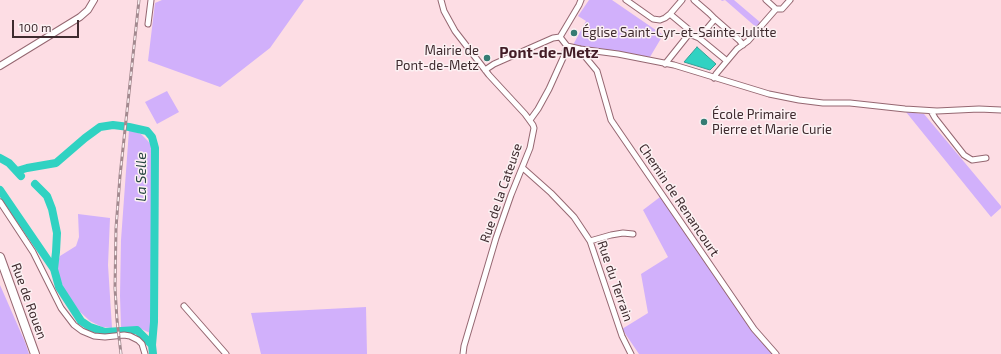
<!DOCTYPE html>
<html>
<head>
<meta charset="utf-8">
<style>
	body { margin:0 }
	#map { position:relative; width:1001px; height:354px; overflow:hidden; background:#fddde4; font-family:"Exo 2",sans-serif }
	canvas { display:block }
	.scale { position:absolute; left:12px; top:20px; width:67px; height:18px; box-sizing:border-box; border:2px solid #3e2a2e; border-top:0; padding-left:5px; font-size:12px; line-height:14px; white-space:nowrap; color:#3e2a2e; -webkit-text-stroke:3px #fcf1f3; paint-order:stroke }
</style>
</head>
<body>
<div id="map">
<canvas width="1001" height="354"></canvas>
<div class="scale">100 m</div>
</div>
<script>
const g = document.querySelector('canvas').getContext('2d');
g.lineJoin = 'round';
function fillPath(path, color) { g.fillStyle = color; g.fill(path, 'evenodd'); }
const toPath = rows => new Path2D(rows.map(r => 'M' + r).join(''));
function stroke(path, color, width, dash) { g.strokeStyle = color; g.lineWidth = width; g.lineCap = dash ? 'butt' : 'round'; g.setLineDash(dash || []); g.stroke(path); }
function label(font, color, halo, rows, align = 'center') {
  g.font = font + ' "Exo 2",sans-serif'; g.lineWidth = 3; g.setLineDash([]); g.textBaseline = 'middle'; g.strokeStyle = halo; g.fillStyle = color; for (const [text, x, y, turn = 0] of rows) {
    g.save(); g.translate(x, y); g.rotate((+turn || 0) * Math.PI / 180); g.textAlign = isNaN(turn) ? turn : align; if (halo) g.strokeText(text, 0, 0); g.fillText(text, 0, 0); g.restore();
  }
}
const green = toPath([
	[162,0,304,0,270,48,220,87,148,61,155,3],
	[589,0,612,0,663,35,650,57,573,45,586,21,578,16],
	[721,0,734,0,761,23,757,28,725,0,722,1],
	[167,91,179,112,157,124,145,102],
	[906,112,924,114,1001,206,1001,208,991,217],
	[129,130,141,134,148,141,153,148,150,333,137,327,121,327,120,296,121,240],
	[664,194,762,335,780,354,639,354,622,329,648,313,641,274,668,257,643,210],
	[78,214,110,218,108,265,112,328,102,327,90,321,79,311,64,289,56,268,60,256,76,246,79,237],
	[0,285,25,342,29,354,0,354],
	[366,307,367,354,261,354,251,313]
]);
const water = toPath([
	[697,47,716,64,710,70,684,62,697,47]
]);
const river = toPath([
	[0,158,9,163,21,176],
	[17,171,27,168,56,163,85,138,100,127,113,125,129,127,147,131,152,137,155,148,154,322,152,345],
	[35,184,47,196,52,209,57,233,56,252,54,269],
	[0,190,54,269,59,287,81,321,90,327,105,332,137,330,152,345,153,354]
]);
const minor = toPath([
	[441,0,444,11,455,31,489,75,525,114,533,125,534,128,530,148,511,195,496,238,464,346,463,354],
	[626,0,653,19,660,20,665,18,670,14,682,0],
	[694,0,709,13,715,19,739,40,743,45],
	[766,0,776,9],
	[670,14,688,29,689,34,699,38,727,61],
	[148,24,151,0],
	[560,37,567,46,580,49,618,54,674,65,769,94,799,100,823,103,850,103,905,109,937,111,979,109,1001,110],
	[699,38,715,19],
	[580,49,582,53,597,71,611,120,754,329,776,354],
	[665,64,689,34],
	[485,70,494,64,553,38,560,37,579,5,581,0],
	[714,78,716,74,737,49,748,41,776,9,782,9,790,0],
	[931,111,935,118,964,155,972,160,986,158],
	[530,120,538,109,549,89,563,58,567,46],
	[522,169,524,169,551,193,574,217,590,241,622,336,631,354],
	[0,202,33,252,61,308,74,325,82,331,94,336,105,337,124,335,130,336,138,340,142,344,145,354],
	[590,241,611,235,623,233,633,234],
	[184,306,226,354]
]);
const tertiary = toPath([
	[0,66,80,17,88,10,94,0]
]);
const primary = toPath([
	[0,257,35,354]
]);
const rail = toPath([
	[121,354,117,320,115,288,116,228,120,176,139,0]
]);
const markers = [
	[574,33,4,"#357b73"],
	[487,58,4,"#357b73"],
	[704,122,4,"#357b73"]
];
const poiNames = [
	["Église Saint-Cyr-et-Sainte-Julitte",582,33],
	["Mairie de",479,51,"right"],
	["Pont-de-Metz",479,66,"right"],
	["École Primaire",712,115],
	["Pierre et Marie Curie",712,130]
];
const streetNames = [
	["Rue de la Cateuse",501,193,-71],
	["Chemin de Renancourt",679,200,56],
	["Rue du Terrain",615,281,71],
	["Rue de Rouen",29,301,70]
];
const waterNames = [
	["La Selle",141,177,-90]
];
const quarterNames = [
	["Pont-de-Metz",549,53]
];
fillPath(green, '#d1b0fb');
fillPath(water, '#30d2c2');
stroke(water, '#34a096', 1);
stroke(river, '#30d2c2', 8);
stroke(minor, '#956771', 7);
stroke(tertiary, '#956771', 8);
stroke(primary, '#956771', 10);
stroke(minor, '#fff', 5);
stroke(tertiary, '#fff', 6);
stroke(primary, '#fff', 8);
stroke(rail, '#a3898f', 3);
stroke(rail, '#fcf1f3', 1.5, [4.5]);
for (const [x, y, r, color] of markers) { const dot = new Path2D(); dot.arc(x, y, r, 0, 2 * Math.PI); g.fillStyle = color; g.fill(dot); stroke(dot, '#fcf1f3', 1.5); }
label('13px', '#3e2a2e', '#fcf1f3', poiNames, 'left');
label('13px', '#3e2a2e', '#fcf1f3', streetNames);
label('italic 14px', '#274642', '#fcf1f3', waterNames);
label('bold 15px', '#421c26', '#fcf1f3', quarterNames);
</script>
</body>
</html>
